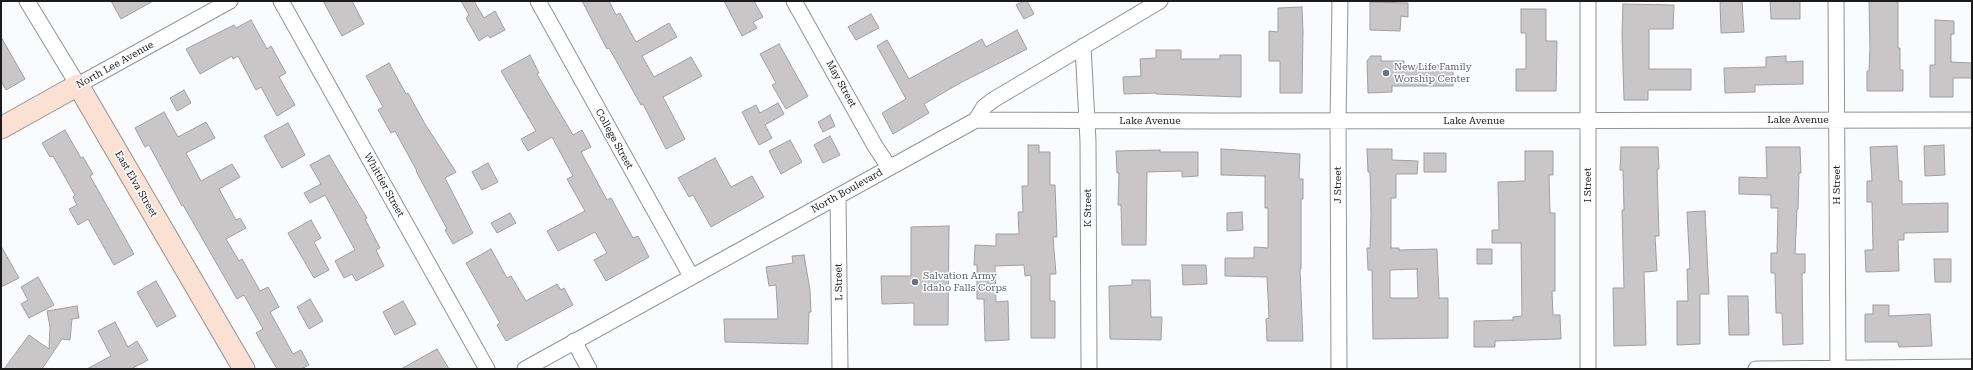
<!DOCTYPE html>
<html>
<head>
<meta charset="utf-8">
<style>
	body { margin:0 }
	#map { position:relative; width:1973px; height:370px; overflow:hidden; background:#fafbfc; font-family:"Roboto Serif",serif }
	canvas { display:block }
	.frame { position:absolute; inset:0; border:2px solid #1b1b1b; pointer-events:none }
</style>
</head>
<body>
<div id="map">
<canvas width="1973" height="370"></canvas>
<div class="frame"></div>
</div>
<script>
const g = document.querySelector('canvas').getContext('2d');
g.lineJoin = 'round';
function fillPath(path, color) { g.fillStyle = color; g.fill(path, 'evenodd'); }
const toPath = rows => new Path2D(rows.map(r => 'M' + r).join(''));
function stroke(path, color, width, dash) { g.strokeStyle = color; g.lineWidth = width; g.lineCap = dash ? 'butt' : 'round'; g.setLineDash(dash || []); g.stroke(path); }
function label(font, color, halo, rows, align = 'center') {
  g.font = font + ' "Roboto Serif",serif'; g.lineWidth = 3; g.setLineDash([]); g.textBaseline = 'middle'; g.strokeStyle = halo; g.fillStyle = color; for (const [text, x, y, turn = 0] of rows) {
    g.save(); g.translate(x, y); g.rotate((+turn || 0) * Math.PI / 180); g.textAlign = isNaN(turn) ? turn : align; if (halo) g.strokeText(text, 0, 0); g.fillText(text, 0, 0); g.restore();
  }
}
const building = toPath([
	[111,1,153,1,121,19,111,1],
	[323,1,352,1,364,24,342,36,323,1],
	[461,1,474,1,484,18,495,11,505,30,490,38,488,35,479,41,466,18,469,15,461,1],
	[582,1,609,1,616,15,620,13,636,42,669,23,677,37,642,56,654,77,691,57,702,76,663,97,685,139,666,149,643,104,641,105,609,48,607,49,582,1],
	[724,1,754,1,763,17,753,22,757,28,742,36,724,1],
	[1024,1,1027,1,1034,14,1024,19,1016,5,1024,1],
	[1720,1,1742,1,1744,32,1721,33,1720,1],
	[1770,1,1800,1,1800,19,1771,19,1770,1],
	[1869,1,1898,1,1898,48,1900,48,1900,70,1903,70,1903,91,1867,91,1867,71,1869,71,1870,49,1869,1],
	[1370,2,1408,3,1408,17,1401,16,1400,31,1370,30,1370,2],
	[1623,4,1674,5,1673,29,1649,29,1649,69,1691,69,1691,90,1648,90,1648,100,1624,100,1622,34,1623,4],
	[1302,7,1303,32,1302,93,1280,93,1280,61,1269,61,1269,31,1278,32,1278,8,1302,7],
	[1521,9,1546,9,1546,41,1557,41,1556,91,1516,91,1516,69,1526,69,1526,33,1521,33,1521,9],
	[871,14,879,28,856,40,848,27,871,14],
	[251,20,267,49,271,46,286,73,279,77,295,105,277,116,261,87,256,90,238,56,233,59,232,56,200,74,186,49,234,25,236,28,251,20],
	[1935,20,1954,21,1954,34,1951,34,1951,62,1972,63,1972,78,1953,78,1953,97,1930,97,1930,65,1935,65,1935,20],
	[1017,30,1027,49,960,83,924,104,929,113,893,134,882,113,906,99,877,46,887,40,909,79,982,39,986,47,1017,30],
	[1,37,25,79,6,90,1,81,1,37],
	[779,44,808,96,786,109,772,85,776,83,760,54,779,44],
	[1156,50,1181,50,1181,59,1220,59,1220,55,1241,55,1241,97,1156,94,1156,93,1124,94,1123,77,1141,76,1140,59,1156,58,1156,50],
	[530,55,539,73,537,74,573,135,582,130,591,147,581,152,607,200,611,198,633,238,638,236,649,257,606,281,594,260,607,253,595,232,558,251,547,231,585,211,567,179,573,176,552,137,528,151,521,139,536,131,501,71,530,55],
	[1371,56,1381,56,1381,61,1404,61,1404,65,1453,65,1453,86,1392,86,1392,92,1368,93,1367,61,1371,56],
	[1786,56,1786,62,1803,61,1803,84,1755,85,1755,92,1725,93,1724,68,1766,67,1766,57,1786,56],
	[389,63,406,94,408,93,425,124,456,172,445,178,473,233,453,244,445,230,447,229,416,171,417,171,395,131,391,133,378,110,383,107,366,76,389,63],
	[184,90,191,103,177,111,170,98,184,90],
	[778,103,784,114,765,125,772,138,759,145,742,112,756,105,760,113,778,103],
	[164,112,178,137,206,122,215,138,186,153,201,181,232,164,240,177,219,189,236,220,240,218,246,228,226,239,239,261,242,259,260,291,268,287,279,307,270,312,293,354,301,350,309,365,301,369,277,369,256,333,263,329,244,295,237,299,183,205,182,206,149,145,145,147,135,128,164,112],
	[830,115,835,126,823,132,818,122,830,115],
	[288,123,305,155,282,168,264,136,288,123],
	[65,130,81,158,83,157,93,174,90,176,134,254,114,265,88,219,78,225,69,209,77,205,73,197,75,195,53,156,50,157,42,143,65,130],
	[830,136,840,155,823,163,814,145,830,136],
	[790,140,802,162,781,174,769,151,790,140],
	[1028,145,1039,145,1039,152,1050,152,1050,185,1055,185,1057,237,1053,237,1056,274,1050,274,1050,301,1055,301,1055,338,1031,338,1031,275,1025,276,1024,265,995,266,996,302,1008,301,1009,340,985,341,984,299,977,299,977,265,974,265,975,245,996,246,996,234,1019,234,1018,212,1023,212,1022,186,1028,186,1028,145],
	[1944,145,1945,175,1925,176,1924,146,1944,145],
	[1897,146,1899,181,1902,181,1902,204,1948,203,1948,232,1904,233,1904,240,1898,240,1899,271,1866,272,1865,250,1873,250,1872,202,1867,202,1867,181,1872,181,1870,147,1897,146],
	[1621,147,1658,147,1659,169,1657,169,1659,236,1655,236,1657,271,1644,272,1646,345,1614,346,1613,288,1624,288,1622,210,1624,210,1623,170,1620,170,1621,147],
	[1766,147,1800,147,1801,173,1799,173,1798,209,1797,209,1795,254,1805,254,1805,273,1802,273,1803,344,1783,345,1782,313,1776,313,1775,273,1771,273,1771,253,1777,253,1778,208,1771,208,1771,195,1739,194,1739,177,1767,178,1766,147],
	[1221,149,1300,154,1299,179,1303,179,1303,199,1301,199,1301,269,1300,269,1303,341,1267,341,1266,319,1269,318,1267,277,1225,276,1225,258,1254,258,1254,247,1268,248,1268,208,1265,208,1265,176,1221,175,1221,149],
	[1367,149,1392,149,1392,160,1418,161,1417,174,1396,174,1396,198,1391,198,1391,248,1399,248,1399,250,1437,249,1439,298,1448,298,1448,338,1373,339,1372,270,1368,270,1367,248,1370,248,1371,214,1370,172,1368,172,1367,149],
	[1417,269,1418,298,1390,298,1390,270,1417,269],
	[1160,150,1160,152,1198,152,1198,176,1182,177,1182,171,1147,172,1146,245,1122,245,1121,205,1118,205,1119,173,1117,173,1116,151,1160,150],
	[1525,151,1553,151,1553,175,1549,175,1550,213,1555,213,1555,291,1552,291,1553,315,1560,315,1561,339,1495,341,1495,347,1474,347,1474,321,1513,320,1513,317,1522,316,1521,243,1492,243,1492,230,1499,230,1498,182,1525,181,1525,151],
	[1424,153,1446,153,1446,172,1424,172,1424,153],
	[329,155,367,218,365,219,380,248,376,250,384,266,356,281,352,274,344,278,335,261,355,250,325,195,310,203,304,193,321,184,310,165,329,155],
	[715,158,731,187,752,176,764,197,711,227,693,195,689,197,678,178,715,158],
	[488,163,498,182,482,190,472,172,488,163],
	[1705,211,1709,294,1700,294,1700,344,1677,345,1677,301,1688,301,1687,269,1690,269,1687,212,1705,211],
	[1242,212,1243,230,1227,231,1227,213,1242,212],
	[510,213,516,223,497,233,491,223,510,213],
	[311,220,321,238,314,242,329,270,314,278,288,233,311,220],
	[949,226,948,325,914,325,914,303,882,304,881,276,911,276,911,227,949,226],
	[1,246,19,278,1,287,1,246],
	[491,249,507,278,511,276,526,301,557,284,561,290,564,288,573,305,506,341,497,325,500,323,466,263,491,249],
	[1477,249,1492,249,1492,264,1477,264,1477,249],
	[804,255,810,290,811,312,809,312,808,344,725,342,724,319,778,319,776,285,769,286,766,267,793,263,792,256,804,255],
	[1934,259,1951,259,1951,282,1935,282,1934,259],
	[1182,265,1206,265,1207,284,1183,285,1182,265],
	[38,277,54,305,29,318,21,304,28,300,21,287,38,277],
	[1132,280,1150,280,1151,317,1162,317,1161,340,1110,339,1109,286,1132,285,1132,280],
	[156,281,176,316,157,327,137,292,156,281],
	[1728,296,1748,296,1749,335,1729,335,1728,296],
	[310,299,323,321,309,329,297,307,310,299],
	[403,301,416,324,395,335,383,312,403,301],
	[1873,305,1889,305,1889,316,1930,314,1932,346,1899,347,1898,342,1865,342,1865,314,1873,314,1873,305],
	[77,306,79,318,72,319,70,340,62,339,42,369,4,369,29,335,49,349,50,327,47,311,77,306],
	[115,322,128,347,137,341,148,360,131,369,87,369,111,356,98,331,115,322],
	[437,349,449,369,401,369,437,349]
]);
const street = toPath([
	[27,1,78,85,230,1],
	[281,1,487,369],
	[538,1,691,276],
	[794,1,875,146,889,167],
	[1588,1,1588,369],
	[1836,1,1838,369],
	[1083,46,1088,141,1089,369],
	[976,120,1212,121,1972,120],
	[838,196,840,369],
	[574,341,589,369],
	[525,369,976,120,984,107,993,100,1160,1],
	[1339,369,1338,121,1340,1],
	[1756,369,1972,367]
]);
const secondary = toPath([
	[1,128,78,85,244,369]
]);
const markers = [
	[1386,73,4,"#6b7280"],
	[915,282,4,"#6b7280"]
];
const streetNames = [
	["North Lee Avenue",115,65,-29],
	["May Street",841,84,61],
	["Lake Avenue",1798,120],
	["Lake Avenue",1150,121],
	["Lake Avenue",1474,121],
	["College Street",614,139,61],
	["East Elva Street",136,184,60],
	["Whittier Street",384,185,61],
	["J Street",1338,185,-90],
	["I Street",1588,185,-90],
	["H Street",1837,185,-90],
	["North Boulevard",847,191,-29],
	["K Street",1088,208,-90],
	["L Street",839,282,-91]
];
const worshipNames = [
	["New Life Family",1394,67],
	["Worship Center",1394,79],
	["Salvation Army",923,276],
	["Idaho Falls Corps",923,288]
];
fillPath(building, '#c8c6c7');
stroke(building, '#a19fa0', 1);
stroke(street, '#929394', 17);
stroke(secondary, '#929394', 23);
stroke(street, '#fff', 15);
stroke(secondary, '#fbe0d4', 21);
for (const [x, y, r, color] of markers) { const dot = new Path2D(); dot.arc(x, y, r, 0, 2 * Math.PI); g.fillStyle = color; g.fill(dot); stroke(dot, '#fff', 1.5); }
label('10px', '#1b1b1b', '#fff', streetNames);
label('10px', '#5b616d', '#fff', worshipNames, 'left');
</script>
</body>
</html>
